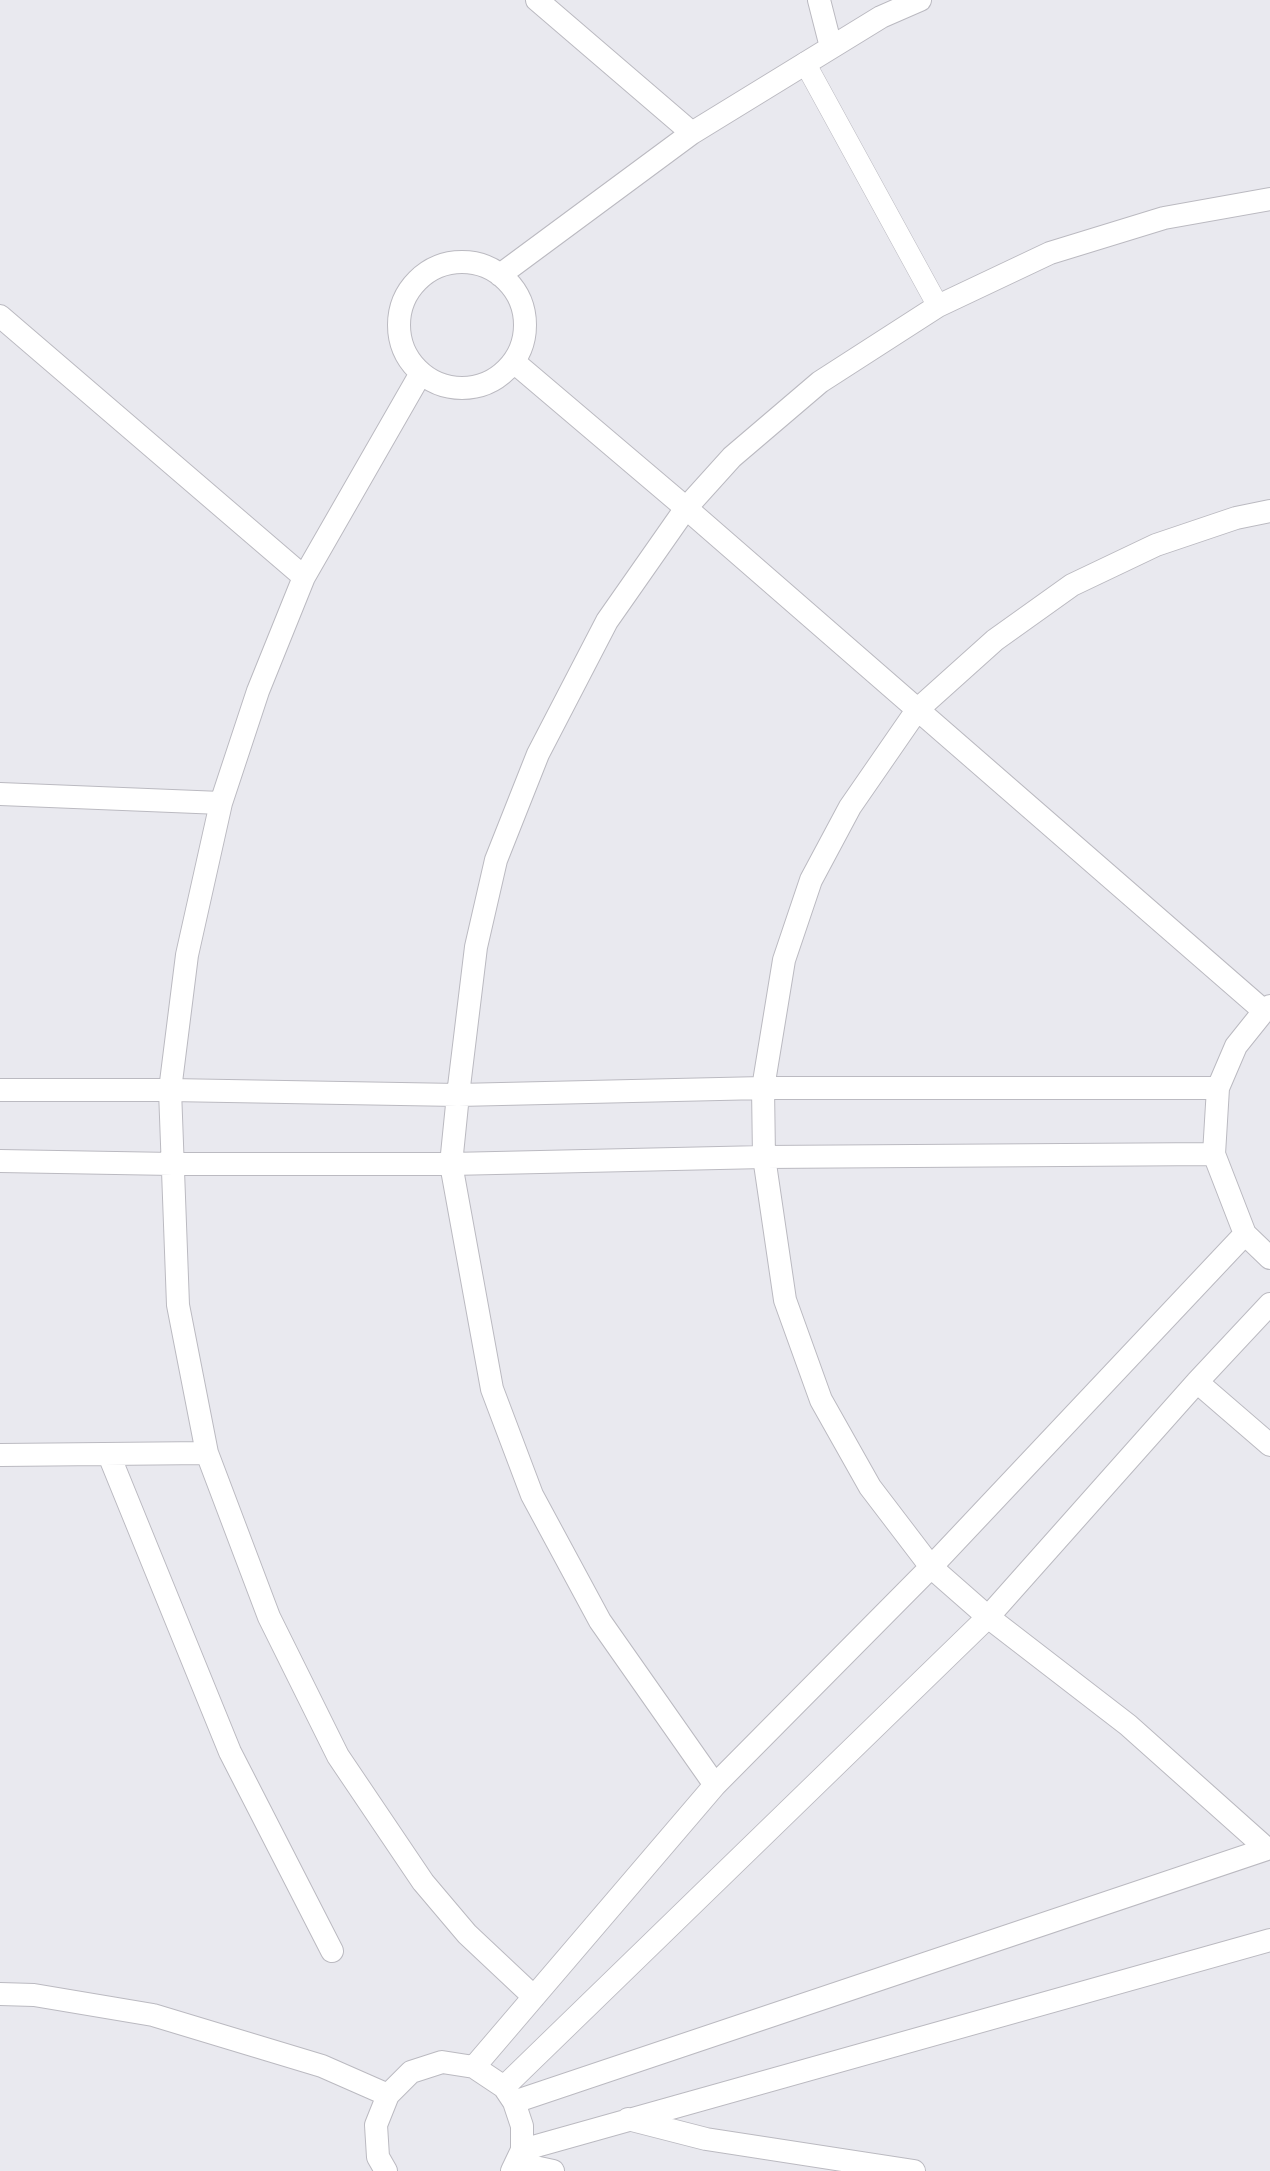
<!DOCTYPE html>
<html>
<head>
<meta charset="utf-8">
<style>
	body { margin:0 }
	canvas { display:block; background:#e9e9ef }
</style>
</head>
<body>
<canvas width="1270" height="2171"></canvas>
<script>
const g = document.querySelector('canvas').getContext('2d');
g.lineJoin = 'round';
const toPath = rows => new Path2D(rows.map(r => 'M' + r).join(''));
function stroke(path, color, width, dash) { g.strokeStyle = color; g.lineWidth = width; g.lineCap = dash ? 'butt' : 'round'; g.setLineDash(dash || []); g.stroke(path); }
const service = toPath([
	[805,63,938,306]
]);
const minor = toPath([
	[537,0,692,133],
	[819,0,831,47],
	'399 325a63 63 0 1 1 126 0a63 63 0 1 1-126 0Z',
	[500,275,692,133,881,17,920,0],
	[0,316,304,577],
	[514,362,686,508,1264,1011],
	[421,373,304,577,258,691,221,803,187,955,170,1090,178,1305,207,1453,269,1617,338,1756,423,1882,467,1934,534,1997],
	[0,794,221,803],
	[1270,1006,1264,1011,1236,1046,1218,1088,1214,1154,1245,1234,1270,1258],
	[0,1090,170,1090,458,1095,763,1088,1218,1088],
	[0,1161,173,1164,451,1164,764,1157,1214,1154],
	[1197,1382,1270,1445],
	[0,1455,207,1453],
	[109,1455,230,1752,332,1951],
	[715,1785,600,1621,532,1495,492,1389,451,1164,458,1095,476,947,496,860,538,754,607,621,686,508,732,457,820,382,938,306,1050,253,1164,218,1270,199],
	[1267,1849,1128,1725,988,1617,931,1567,870,1487,821,1400,785,1300,764,1157,763,1088,784,960,811,880,850,807,917,710,995,640,1072,585,1156,545,1236,518,1270,511],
	[0,1994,34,1995,153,2015,322,2066,388,2095],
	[474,2067,715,1785,931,1567,1245,1234],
	[504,2087,988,1617,1197,1382,1270,1304],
	[514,2102,1270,1848],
	[628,2119,706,2139,914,2171],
	[522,2150,1270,1940],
	[516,2163,553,2171],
	[386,2171,378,2157,376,2125,388,2095,411,2072,442,2062,474,2067,504,2087,514,2102,522,2126,522,2150,512,2171]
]);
stroke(service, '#bbbac1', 22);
stroke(minor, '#bbbac1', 24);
stroke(service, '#fff', 21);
stroke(minor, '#fff', 22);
</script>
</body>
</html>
